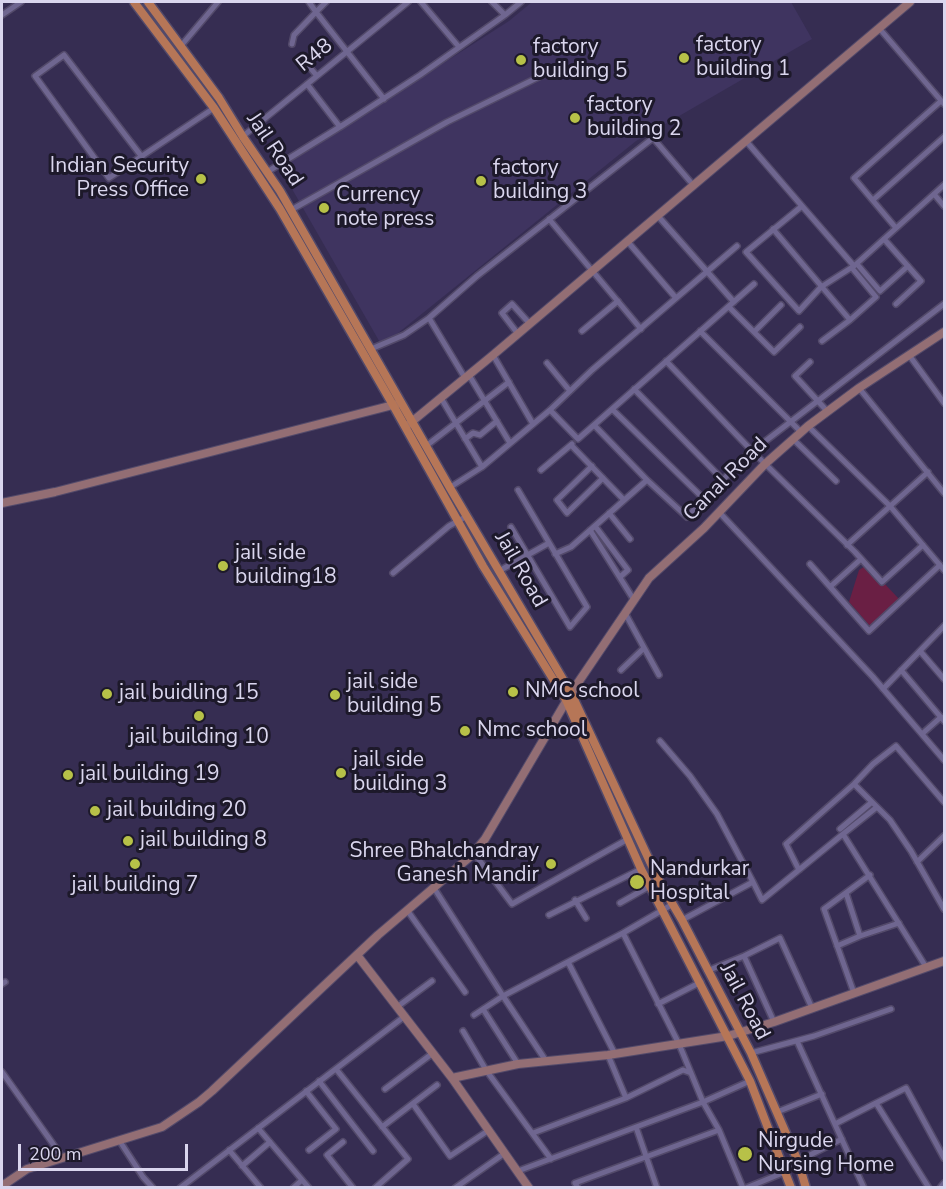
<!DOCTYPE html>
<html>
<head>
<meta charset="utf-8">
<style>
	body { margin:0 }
	#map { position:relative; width:946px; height:1189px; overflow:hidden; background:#362d52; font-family:"Nunito Sans",sans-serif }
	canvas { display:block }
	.frame { position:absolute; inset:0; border:3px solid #dad6ee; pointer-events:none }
	.scale { position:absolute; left:18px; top:1144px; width:170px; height:27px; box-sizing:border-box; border:3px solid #dad6ee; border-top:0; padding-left:8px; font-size:18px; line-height:21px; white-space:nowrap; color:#dad6ee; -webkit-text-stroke:4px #1d192a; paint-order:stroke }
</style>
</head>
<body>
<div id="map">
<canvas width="946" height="1189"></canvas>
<div class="frame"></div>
<div class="scale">200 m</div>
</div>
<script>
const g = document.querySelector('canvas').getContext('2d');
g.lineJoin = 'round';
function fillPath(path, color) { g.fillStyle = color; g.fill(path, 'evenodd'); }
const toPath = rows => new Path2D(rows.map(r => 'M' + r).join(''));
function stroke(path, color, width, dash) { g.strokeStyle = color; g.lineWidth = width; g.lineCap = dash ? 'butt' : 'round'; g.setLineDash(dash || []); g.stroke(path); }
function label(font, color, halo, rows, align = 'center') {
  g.font = font + ' "Nunito Sans",sans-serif'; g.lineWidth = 6; g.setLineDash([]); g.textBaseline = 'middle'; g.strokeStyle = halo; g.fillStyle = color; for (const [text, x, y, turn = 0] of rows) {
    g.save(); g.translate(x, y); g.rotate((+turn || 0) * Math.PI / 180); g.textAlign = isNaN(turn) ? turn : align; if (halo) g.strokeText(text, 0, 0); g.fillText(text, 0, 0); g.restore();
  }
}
const built = toPath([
	[532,2,791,2,812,39,636,141,382,346,280,168,509,21]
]);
const green = toPath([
	[867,565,899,599,870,626,849,602,859,570]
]);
const street = toPath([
	[326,2,316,12,384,99],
	[421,2,459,47],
	[492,2,505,15],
	[2,15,21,2],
	[879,28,944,104],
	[292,44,294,35,316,12,309,2],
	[180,47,218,2],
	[302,58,317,76],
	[307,84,340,127],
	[242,137,408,2],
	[746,141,802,206,854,266,821,287,799,311,746,252,802,206],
	[142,157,64,55,35,76,109,178,214,108],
	[267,172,343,125,420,75,505,15,521,2],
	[934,194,944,206],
	[873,200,944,137],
	[291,210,447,122,549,72],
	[658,216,734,302],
	[549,219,641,329],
	[896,228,854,178,941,101],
	[773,229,850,320,822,341],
	[884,239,921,281,896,304],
	[628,242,676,298],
	[857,264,880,291,908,266],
	[854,266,944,185],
	[729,307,774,352,800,327],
	[850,320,876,297,852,268],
	[582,331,618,301],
	[700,331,801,432],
	[754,332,781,305],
	[518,334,502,313,512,304,530,324],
	[371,349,404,335,429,318],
	[493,355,533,424],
	[909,355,944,403],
	[666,361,752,451,855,552,882,582,923,545],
	[810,362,795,376,827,411],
	[547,363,570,391],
	[469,375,510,443],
	[465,378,429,318,477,276,653,138,694,186],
	[859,388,944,493],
	[634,389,723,480],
	[441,398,482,467],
	[612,409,704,499],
	[550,410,592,370,737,246],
	[594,425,754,284],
	[808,426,890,506,944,570],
	[465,439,473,433,480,435,497,421],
	[793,439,836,481],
	[571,445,624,500],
	[426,446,509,382],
	[592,466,557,500,567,513,603,478],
	[541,470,572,444],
	[449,488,482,467,550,410,578,439,594,425,647,480,687,517,746,456,944,304],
	[719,512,873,677,944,760],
	[609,513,630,539],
	[595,526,628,570,620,577],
	[511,527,570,627,587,607,518,490],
	[590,530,634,600],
	[847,545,928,472],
	[555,554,571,547,647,480],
	[810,564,869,631,940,565],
	[499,571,549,543],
	[393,573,449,526,467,516],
	[831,586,861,559],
	[625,613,659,675],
	[920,651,944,679],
	[621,670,644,648],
	[901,670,944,721],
	[883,689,944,626],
	[922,734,941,717],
	[660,741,690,776,717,814,753,882],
	[854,784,890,820,911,851,944,909],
	[840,829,872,802],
	[843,834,877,807],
	[474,853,512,904,628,839],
	[917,862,944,836],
	[799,870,786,844,854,784,873,764,896,746,944,802],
	[434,888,503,996,474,1015],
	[846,893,860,936,899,923],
	[575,900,586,918],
	[620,903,650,886],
	[407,910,465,992],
	[549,915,641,869],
	[682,920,753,882,762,900,843,834,926,967],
	[623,933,679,1044,703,1102,719,1130,743,1188],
	[837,946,860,936],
	[744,956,774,1022],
	[568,962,615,1054],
	[707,971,744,956,780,938,812,1008],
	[2,984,5,982],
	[854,993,824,909,870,875],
	[658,1004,701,982],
	[397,1007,432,981],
	[483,1009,518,1064],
	[463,1031,486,1070,551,1159],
	[797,1041,864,1188],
	[751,1053,814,1036,891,1009],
	[608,1055,626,1098],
	[546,1061,503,996,623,933,673,904],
	[336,1069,408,1159,375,1188],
	[2,1072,63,1158],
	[319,1081,373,1151],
	[385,1089,433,1053],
	[306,1091,336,1129,309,1150],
	[876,1103,906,1088,944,1158],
	[413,1104,450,1156,489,1130],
	[777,1112,822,1094],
	[835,1124,876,1103,929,1188],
	[382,1127,437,1085],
	[636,1127,657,1188],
	[258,1128,309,1188],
	[533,1133,626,1098,683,1070,691,1073],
	[119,1140,143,1177,153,1188],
	[343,1142,327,1155,353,1188],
	[229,1150,261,1188],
	[242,1166,270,1142],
	[518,1171,703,1102,750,1081],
	[180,1188,405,1016],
	[293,1188,302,1180],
	[455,1188,505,1153],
	[578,1188,575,1183,719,1130],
	[746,1188,785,1172,798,1161,842,1139],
	[940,1188,944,1183]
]);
const secondary = toPath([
	[409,424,493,355,910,2],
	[2,503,55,492,397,404],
	[357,955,452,1078,529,1188],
	[452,1078,518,1064,608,1055,728,1036,774,1022,944,961],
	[2,1186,27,1169,162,1127,199,1102,212,1091,378,935,471,856,485,839,571,693,649,578,704,528,765,464,808,426,859,388,944,332]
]);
const primary = toPath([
	[134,2,214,108,280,209,393,405,483,566,566,700,641,869,750,1081,791,1188],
	[148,2,219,98,243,137,280,191,450,488,571,693,659,881,682,920,751,1053,798,1161,806,1188]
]);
const markers = [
	[684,58,6,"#b7c148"],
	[521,60,6,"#b7c148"],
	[575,118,6,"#b7c148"],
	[201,179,6,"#b7c148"],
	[481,181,6,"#b7c148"],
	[324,208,6,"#b7c148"],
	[223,566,6,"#b7c148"],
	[513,692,6,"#b7c148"],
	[107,694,6,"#b7c148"],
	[335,695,6,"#b7c148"],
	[199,716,6,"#b7c148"],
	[465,731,6,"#b7c148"],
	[341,773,6,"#b7c148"],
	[68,775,6,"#b7c148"],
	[95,811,6,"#b7c148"],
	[128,841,6,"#b7c148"],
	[135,864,6,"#b7c148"],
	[551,864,6,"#b7c148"],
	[637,882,8,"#b7c148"],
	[745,1154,8,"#b7c148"]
];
const poiNames = [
	["factory",696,46],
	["building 1",696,70],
	["factory",533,48],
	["building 5",533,72],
	["factory",587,106],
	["building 2",587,130],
	["Indian Security",189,167,"right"],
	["Press Office",189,191,"right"],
	["factory",493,169],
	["building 3",493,193],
	["Currency",336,196],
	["note press",336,220],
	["jail side",235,554],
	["building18",235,578],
	["jail side",347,683],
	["building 5",347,707],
	["NMC school",525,692],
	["jail buidling 15",119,694],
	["Nmc school",477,731],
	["jail building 10",199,738,"center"],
	["jail side",353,761],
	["building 3",353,785],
	["jail building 19",80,775],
	["jail building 20",107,811],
	["jail building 8",140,841],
	["Shree Bhalchandray",539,852,"right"],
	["Ganesh Mandir",539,876,"right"],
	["Nandurkar",650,870],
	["Hospital",650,894],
	["jail building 7",135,886,"center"],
	["Nirgude",758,1142],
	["Nursing Home",758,1166]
];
const streetNames = [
	["R48",315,56,-39],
	["Jail Road",274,150,56],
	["Canal Road",726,480,-45],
	["Jail Road",520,570,60],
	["Jail Road",744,1002,62]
];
fillPath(built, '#3f3460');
fillPath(green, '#6a1f44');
stroke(street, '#534a6a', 8);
stroke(secondary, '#534a6a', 10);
stroke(primary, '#534a6a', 11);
stroke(street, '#6f6690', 5);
stroke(secondary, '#936e74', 8);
stroke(primary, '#b67657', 8);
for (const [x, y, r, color] of markers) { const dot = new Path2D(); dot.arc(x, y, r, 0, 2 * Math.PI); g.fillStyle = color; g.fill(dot); stroke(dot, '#1d192a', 2); }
label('21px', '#dad6ee', '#1d192a', poiNames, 'left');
label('21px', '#dad6ee', '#1d192a', streetNames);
</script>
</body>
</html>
